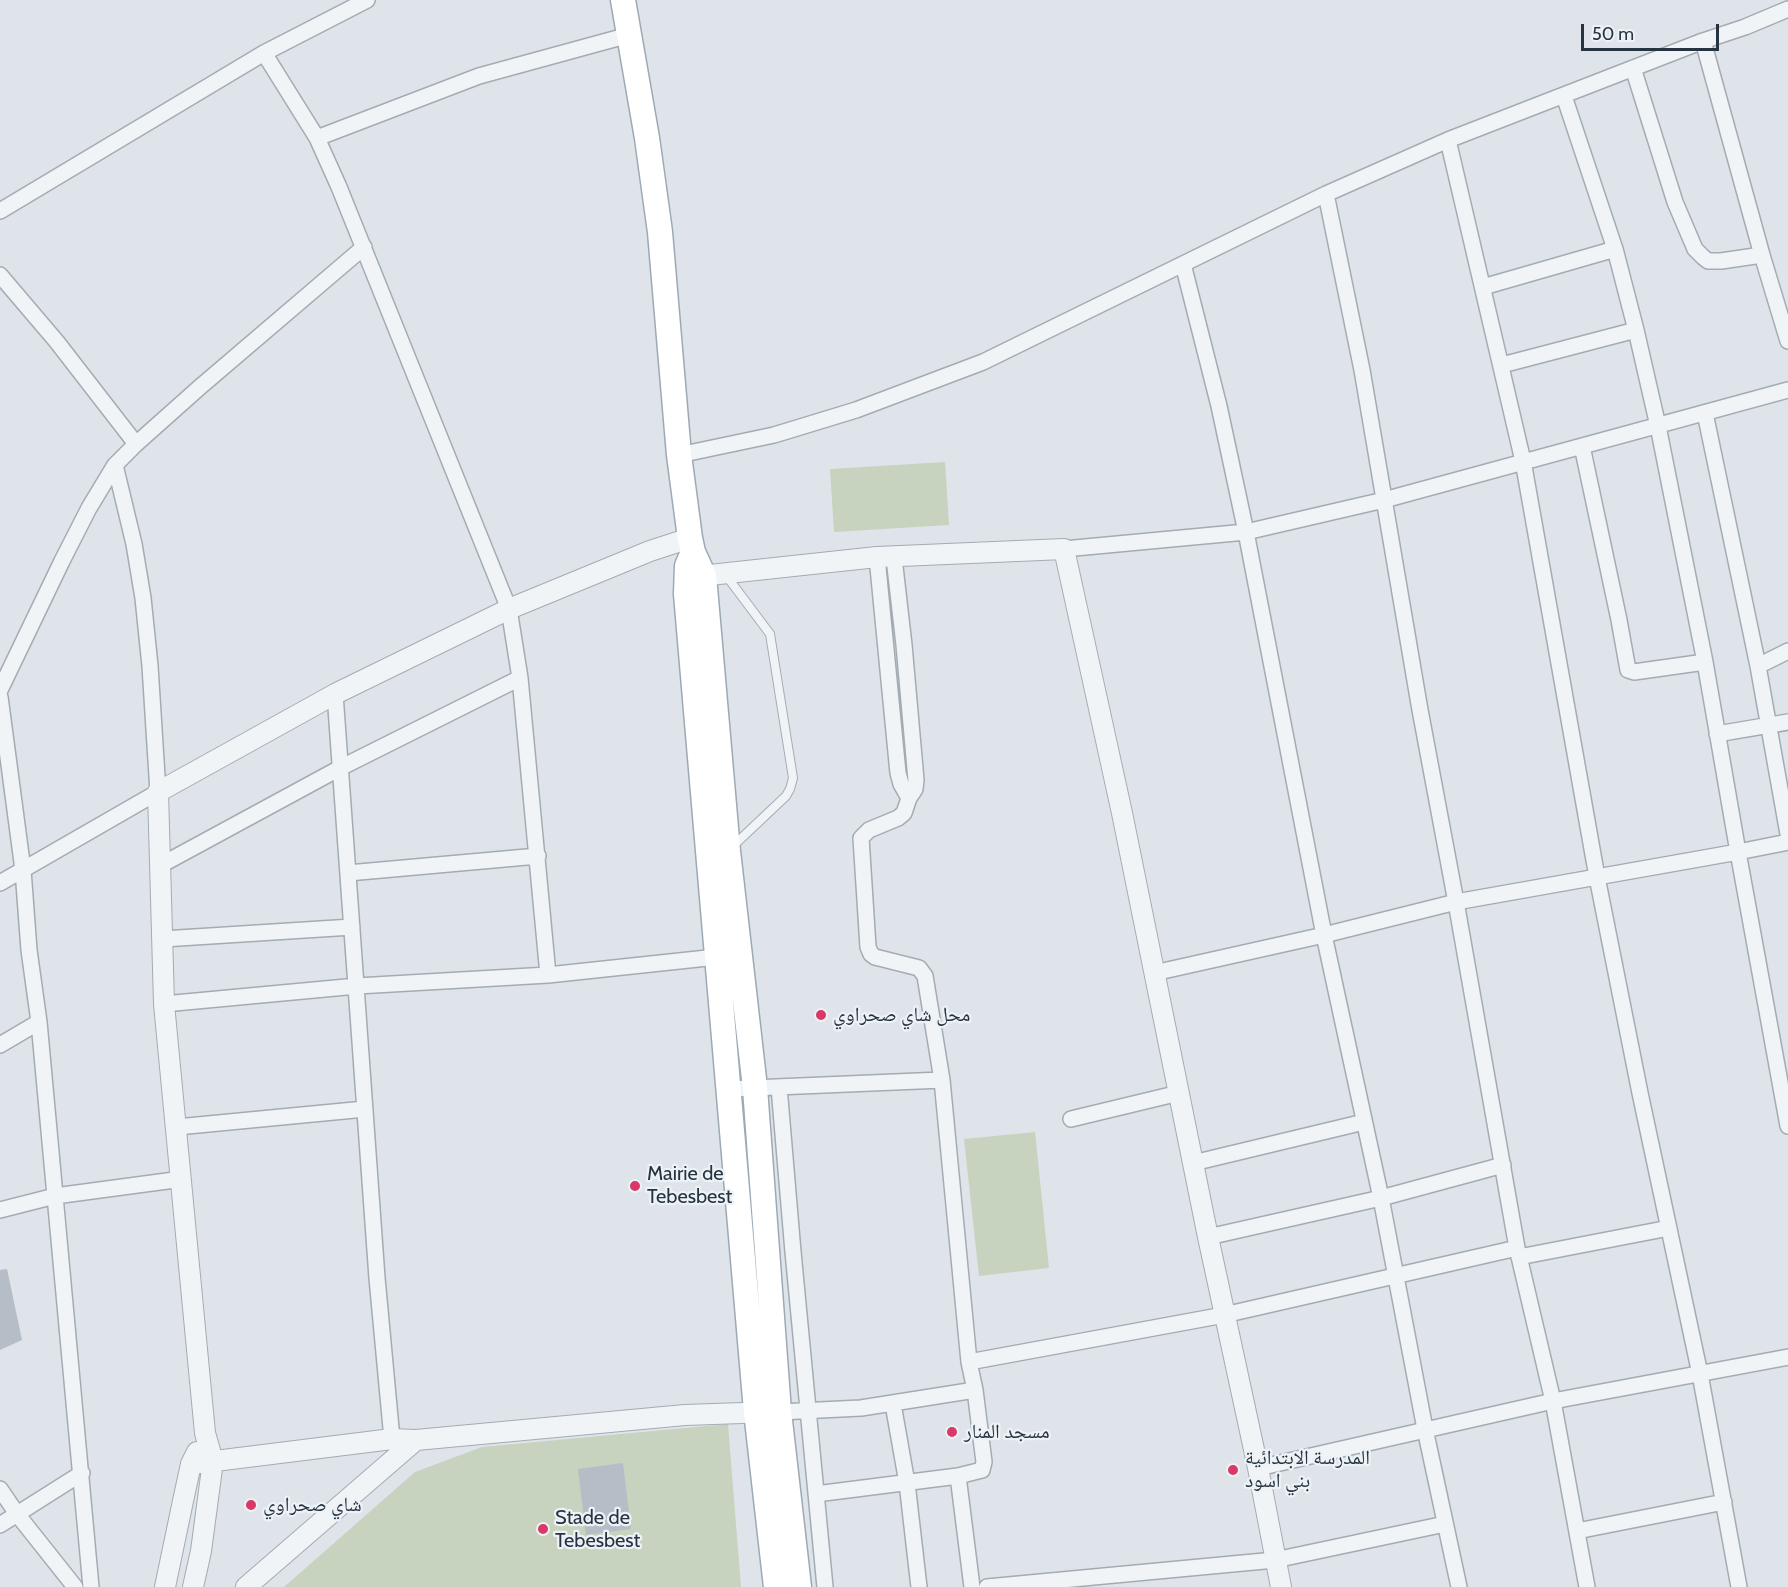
<!DOCTYPE html>
<html>
<head>
<meta charset="utf-8">
<style>
	body { margin:0 }
	#map { position:relative; width:1788px; height:1587px; overflow:hidden; background:#dee4e9; font-family:Cabin,sans-serif }
	canvas { display:block }
	.scale { position:absolute; left:1581px; top:24px; width:138px; height:27px; box-sizing:border-box; border:3px solid #263441; border-top:0; padding-left:8px; font-size:18px; line-height:21px; white-space:nowrap; color:#263441; -webkit-text-stroke:4px #edf2f6; paint-order:stroke }
</style>
</head>
<body>
<div id="map">
<canvas width="1788" height="1587"></canvas>
<div class="scale">50 m</div>
</div>
<script>
const g = document.querySelector('canvas').getContext('2d');
g.lineJoin = 'round';
function fillPath(path, color) { g.fillStyle = color; g.fill(path, 'evenodd'); }
const toPath = rows => new Path2D(rows.map(r => 'M' + r).join(''));
function stroke(path, color, width, dash) { g.strokeStyle = color; g.lineWidth = width; g.lineCap = dash ? 'butt' : 'round'; g.setLineDash(dash || []); g.stroke(path); }
function label(font, color, halo, rows, align = 'center') {
  g.font = font + ' Cabin,"Noto Naskh Arabic",sans-serif'; g.lineWidth = 4.5; g.setLineDash([]); g.textBaseline = 'middle'; g.strokeStyle = halo; g.fillStyle = color; for (const [text, x, y, turn = 0] of rows) {
    g.save(); g.translate(x, y); g.rotate((+turn || 0) * Math.PI / 180); g.textAlign = isNaN(turn) ? turn : align; if (halo) g.strokeText(text, 0, 0); g.fillText(text, 0, 0); g.restore();
  }
}
const green = toPath([
	[945,462,949,525,834,532,830,469],
	[1035,1132,1049,1268,979,1276,964,1139],
	[728,1424,741,1587,284,1587,415,1472,482,1447]
]);
const building = toPath([
	[7,1269,22,1340,0,1350,0,1270],
	[623,1463,631,1529,586,1535,578,1469]
]);
const service = toPath([
	[725,574,770,634,793,778,790,789,786,796,732,847]
]);
const minor = toPath([
	[1703,41,1762,255,1788,341],
	[264,53,317,138,339,187,509,609,520,678,548,975],
	[1633,68,1675,202,1695,249,1703,257,1708,261,1721,261,1762,255],
	[1564,96,1615,249,1636,330,1658,426,1705,662,1738,852,1788,842],
	[317,138,479,76,629,35],
	[1448,140,1523,461,1597,877,1640,1093,1700,1374,1739,1587],
	[1326,194,1362,370,1420,710,1456,902,1517,1248,1553,1401,1587,1587],
	[0,211,264,53,367,0],
	[1183,264,1219,406,1246,532,1324,935,1381,1198,1425,1429,1459,1587],
	[0,275,57,342,136,444],
	[1483,287,1615,249],
	[1502,365,1636,330],
	[1705,413,1758,666,1788,834],
	[1582,446,1619,620,1628,670,1634,672,1705,662],
	[679,455,774,435,856,410,983,362,1326,194,1448,140,1703,41,1745,27,1788,9],
	[1064,549,1246,532,1384,500,1788,390],
	[877,557,898,773,901,784,909,798],
	[894,558,904,645,916,780,915,789,909,798,904,813,898,818,869,830,861,838,868,947,871,954,875,957,919,968,925,976,942,1080,969,1362],
	[1758,666,1788,651],
	[0,690,62,561,89,508,115,465,136,444,200,387,364,247],
	[335,694,377,1278,392,1439],
	[0,697,23,870,29,950,39,1022,91,1587],
	[1717,734,1788,722],
	[161,865,340,768,520,678],
	[348,873,538,856],
	[0,883,158,792,150,666,143,598,134,544,115,465],
	[163,939,352,927],
	[1154,973,1324,935,1456,902,1738,852,1788,1126],
	[164,1004,357,986,548,975,726,956],
	[0,1045,39,1022],
	[779,1087,793,1252,825,1587],
	[729,1089,942,1080],
	[1071,1119,1179,1093],
	[177,1127,365,1109],
	[1193,1163,1364,1122],
	[0,1210,55,1196,182,1179],
	[1208,1237,1381,1198,1503,1165],
	[1519,1257,1669,1228],
	[893,1404,907,1483,919,1587],
	[779,1412,861,1408,975,1390,969,1362,1224,1315,1517,1248],
	[1258,1468,1553,1401,1788,1357],
	[958,1476,972,1587],
	[0,1489,17,1514,75,1587],
	[816,1494,958,1476,982,1470,984,1462,975,1390],
	[0,1525,82,1473],
	[1577,1531,1724,1502],
	[987,1587,1275,1560,1445,1524]
]);
const tertiary = toPath([
	[691,577,877,557,1064,549,1122,813,1208,1237,1258,1468,1281,1587],
	[191,1464,392,1439,416,1440,685,1415,771,1412],
	[165,1587,183,1501,191,1464,197,1452],
	[193,1587,201,1551,213,1461,205,1433,164,1004,158,792,335,694,509,609,650,551,690,538],
	[246,1587,416,1440]
]);
const primary = toPath([
	[623,0,647,138,660,232,679,455,690,538,693,552,704,576,728,851,755,1088,779,1412,799,1587],
	[693,552,687,566,686,594,756,1411,776,1587]
]);
const markers = [
	[821,1015,6,"#d83969"],
	[635,1186,6,"#d83969"],
	[952,1432,6,"#d83969"],
	[1233,1470,6,"#d83969"],
	[251,1505,6,"#d83969"],
	[543,1529,6,"#d83969"]
];
const poiNames = [
	["محل شاي صحراوي",833,1015],
	["Mairie de",647,1174],
	["Tebesbest",647,1197],
	["مسجد المنار",964,1432],
	["المدرسة الابتدائية",1245,1458],
	["بني اسود",1245,1481],
	["شاي صحراوي",263,1505],
	["Stade de",555,1518],
	["Tebesbest",555,1541]
];
fillPath(green, '#c7d3be');
fillPath(building, '#b5bec6');
stroke(service, '#a3acb3', 10);
stroke(minor, '#a3acb3', 18);
stroke(tertiary, '#a3acb3', 22);
stroke(primary, '#9caab5', 27);
stroke(service, '#f1f4f7', 8);
stroke(minor, '#f1f4f7', 15);
stroke(tertiary, '#f1f4f7', 20);
stroke(primary, '#fff', 24);
for (const [x, y, r, color] of markers) { const dot = new Path2D(); dot.arc(x, y, r, 0, 2 * Math.PI); g.fillStyle = color; g.fill(dot); stroke(dot, '#edf2f6', 2); }
label('20px', '#263441', '#edf2f6', poiNames, 'left');
</script>
</body>
</html>
